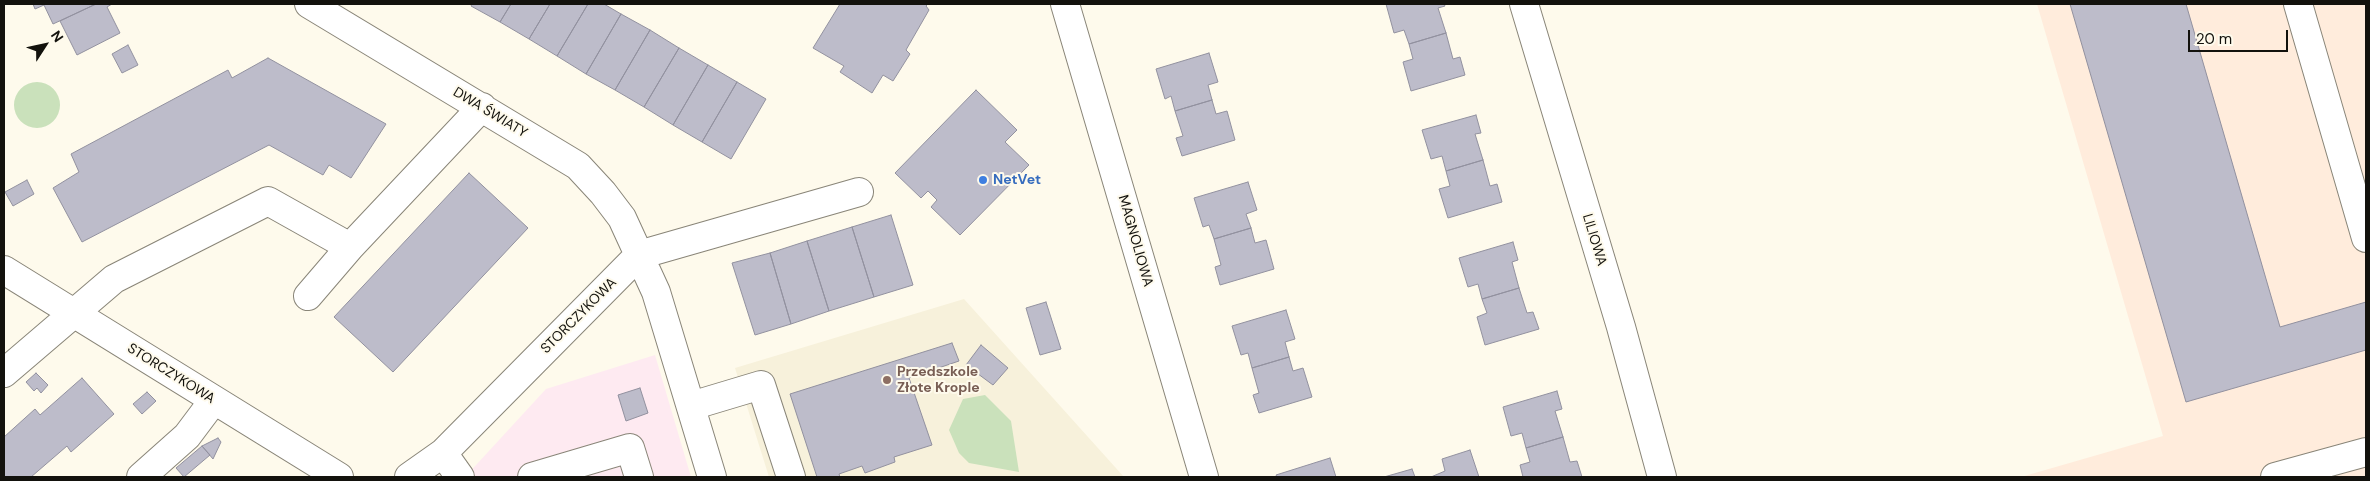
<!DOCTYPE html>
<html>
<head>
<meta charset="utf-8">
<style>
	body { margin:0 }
	#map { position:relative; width:2370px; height:481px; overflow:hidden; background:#fefaec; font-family:"DM Sans",sans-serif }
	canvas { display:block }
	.frame { position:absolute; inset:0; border:5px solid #13120d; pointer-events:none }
	.north { position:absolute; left:20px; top:20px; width:50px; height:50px; -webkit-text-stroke:4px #fefaec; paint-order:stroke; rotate:55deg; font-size:14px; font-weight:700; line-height:20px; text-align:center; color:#13120d }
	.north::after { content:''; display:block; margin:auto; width:18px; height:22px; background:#13120d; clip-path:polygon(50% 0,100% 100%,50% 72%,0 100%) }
	.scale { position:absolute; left:2188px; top:30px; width:100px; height:22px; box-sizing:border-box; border:2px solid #13120d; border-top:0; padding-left:6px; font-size:15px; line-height:18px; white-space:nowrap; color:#13120d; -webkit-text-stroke:4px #fefaec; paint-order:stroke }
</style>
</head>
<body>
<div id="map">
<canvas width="2370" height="481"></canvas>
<div class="frame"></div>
<div class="north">N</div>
<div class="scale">20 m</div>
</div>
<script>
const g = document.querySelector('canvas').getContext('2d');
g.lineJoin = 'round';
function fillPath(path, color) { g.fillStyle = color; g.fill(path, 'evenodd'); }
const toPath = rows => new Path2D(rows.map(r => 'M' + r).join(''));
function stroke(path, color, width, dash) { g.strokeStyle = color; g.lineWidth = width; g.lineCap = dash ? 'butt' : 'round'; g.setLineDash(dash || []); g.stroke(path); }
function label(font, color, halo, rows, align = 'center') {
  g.font = font + ' "DM Sans",sans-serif'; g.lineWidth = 4; g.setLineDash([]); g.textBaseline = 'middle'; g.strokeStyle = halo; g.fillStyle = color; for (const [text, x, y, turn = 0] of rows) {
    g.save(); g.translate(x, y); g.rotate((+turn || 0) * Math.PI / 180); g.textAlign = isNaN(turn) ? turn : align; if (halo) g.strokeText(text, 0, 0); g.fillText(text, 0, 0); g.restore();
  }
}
const commercial = toPath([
	[655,355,691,477,465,477,546,389]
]);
const industrial = toPath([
	[2037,4,2366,4,2366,477,2021,477,2163,436]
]);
const built = toPath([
	[964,299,1124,477,769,477,735,368]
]);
const green = toPath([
	'14 105a23 23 0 1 1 46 0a23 23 0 1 1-46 0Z',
	[985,395,1011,421,1019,472,969,463,959,453,949,430,963,399]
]);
const building = toPath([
	[33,4,96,4,53,24,44,5,35,9,33,4],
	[96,4,112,4,107,7,120,33,77,55,60,21,96,4],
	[472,4,511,4,500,22,471,6,472,4],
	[511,4,550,4,529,39,500,22,511,4],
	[550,4,588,4,557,56,529,39,550,4],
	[588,4,604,4,621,14,586,74,557,56,588,4],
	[840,4,928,4,926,6,929,10,906,50,910,54,893,81,883,75,872,93,840,72,844,66,813,48,840,4],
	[1386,4,1444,4,1445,6,1438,8,1446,33,1409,44,1404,30,1394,33,1386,4],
	[2070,4,2186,4,2280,327,2366,302,2366,350,2186,402,2070,4],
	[621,14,650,30,615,90,586,74,621,14],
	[650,30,679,48,644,107,615,90,650,30],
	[1446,33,1453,59,1460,57,1465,75,1411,91,1403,62,1413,59,1409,44,1446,33],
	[128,45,138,65,122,73,112,54,128,45],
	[679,48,708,65,673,125,644,107,679,48],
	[1209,53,1218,82,1208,85,1212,100,1175,111,1171,96,1165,99,1156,69,1209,53],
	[268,58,386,124,351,178,329,165,323,175,269,145,82,242,53,188,79,172,71,154,228,70,232,78,268,58],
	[708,65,737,82,702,142,673,125,708,65],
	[737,82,766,99,731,159,702,142,737,82],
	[976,90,1017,130,1005,142,1029,165,960,235,931,207,937,200,928,191,921,198,895,173,976,90],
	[1212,100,1216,114,1227,111,1235,140,1182,156,1176,138,1183,136,1175,111,1212,100],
	[1476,115,1481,133,1475,134,1483,160,1446,171,1442,156,1431,159,1422,130,1476,115],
	[1483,160,1490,186,1497,184,1502,202,1448,218,1439,189,1450,186,1446,171,1483,160],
	[469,173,528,228,393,372,334,317,469,173],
	[27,180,34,194,13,206,5,192,27,180],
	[1248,182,1257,210,1246,214,1251,228,1214,239,1209,225,1203,227,1194,198,1248,182],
	[891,215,913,285,874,297,852,227,891,215],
	[852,227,874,297,829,311,807,241,852,227],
	[1251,228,1255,243,1266,240,1274,269,1220,285,1215,267,1221,265,1214,239,1251,228],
	[807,241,829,311,791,324,770,253,807,241],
	[1513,242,1518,260,1512,262,1519,288,1482,299,1478,284,1468,287,1459,258,1513,242],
	[770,253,791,324,755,335,732,263,770,253],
	[1519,288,1527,313,1533,312,1539,329,1485,345,1477,317,1487,313,1482,299,1519,288],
	[1046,302,1061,349,1040,355,1026,308,1046,302],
	[1286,310,1295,339,1285,342,1289,357,1252,368,1248,353,1241,355,1232,326,1286,310],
	[952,343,959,361,909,378,932,445,894,457,895,462,865,473,862,466,839,474,840,477,817,477,790,394,952,343],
	[981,345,1008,368,993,385,966,365,981,345],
	[1289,357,1293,371,1303,368,1312,397,1259,413,1253,395,1259,393,1252,368,1289,357],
	[36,373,48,385,41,393,37,388,34,391,26,382,36,373],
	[82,378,114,414,71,452,67,446,31,477,4,477,4,437,35,409,40,415,82,378],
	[640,388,648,413,626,421,618,395,640,388],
	[1557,391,1562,409,1555,411,1563,437,1526,448,1522,433,1511,436,1503,407,1557,391],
	[147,392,156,401,142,414,133,404,147,392],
	[1563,437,1570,462,1577,461,1582,477,1523,477,1520,465,1530,462,1526,448,1563,437],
	[218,438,221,442,213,459,202,446,218,438],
	[202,446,210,455,184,477,176,468,202,446],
	[1470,450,1479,477,1431,477,1445,471,1442,459,1470,450],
	[1330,458,1336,477,1277,477,1276,475,1330,458],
	[1412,469,1415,477,1384,477,1412,469]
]);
const minor = toPath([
	[309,4,578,166,603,193,622,218,656,292,712,477],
	[1065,4,1204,477],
	[1524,4,1621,327,1662,477],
	[2298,4,2366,238],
	[4,270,339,477],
	[308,296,350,247],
	[4,373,114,279,268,201,350,247,482,107],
	[691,406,761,385,791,477],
	[443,453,460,477],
	[141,477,187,436,214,400],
	[409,477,443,453,639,255,859,192],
	[532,477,630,448,639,477],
	[2275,477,2366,452]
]);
const markers = [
	[983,180,5,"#3f7fe0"],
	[887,380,5,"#8d6e63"]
];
const streetNames = [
	["DWA ŚWIATY",490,113,31],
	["LILIOWA",1594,240,73],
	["MAGNOLIOWA",1135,241,74],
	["STORCZYKOWA",579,316,-45],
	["STORCZYKOWA",171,374,32]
];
const shopNames = [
	["NetVet",993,180]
];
const educationNames = [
	["Przedszkole",897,372],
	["Złote Krople",897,388]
];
fillPath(commercial, '#feeaf1');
fillPath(industrial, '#ffecdc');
fillPath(built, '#f7f1db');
fillPath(green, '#cae1bb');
fillPath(building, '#bdbcca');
stroke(building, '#92919f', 1);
stroke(minor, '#898578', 30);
stroke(minor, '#fff', 28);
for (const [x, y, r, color] of markers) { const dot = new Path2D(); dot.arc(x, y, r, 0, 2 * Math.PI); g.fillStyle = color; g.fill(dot); stroke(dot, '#fefaec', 2); }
label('14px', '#13120d', '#fefaec', streetNames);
label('bold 14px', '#366cbe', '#fefaec', shopNames, 'left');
label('bold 14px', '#785e54', '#fefaec', educationNames, 'left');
</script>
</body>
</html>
